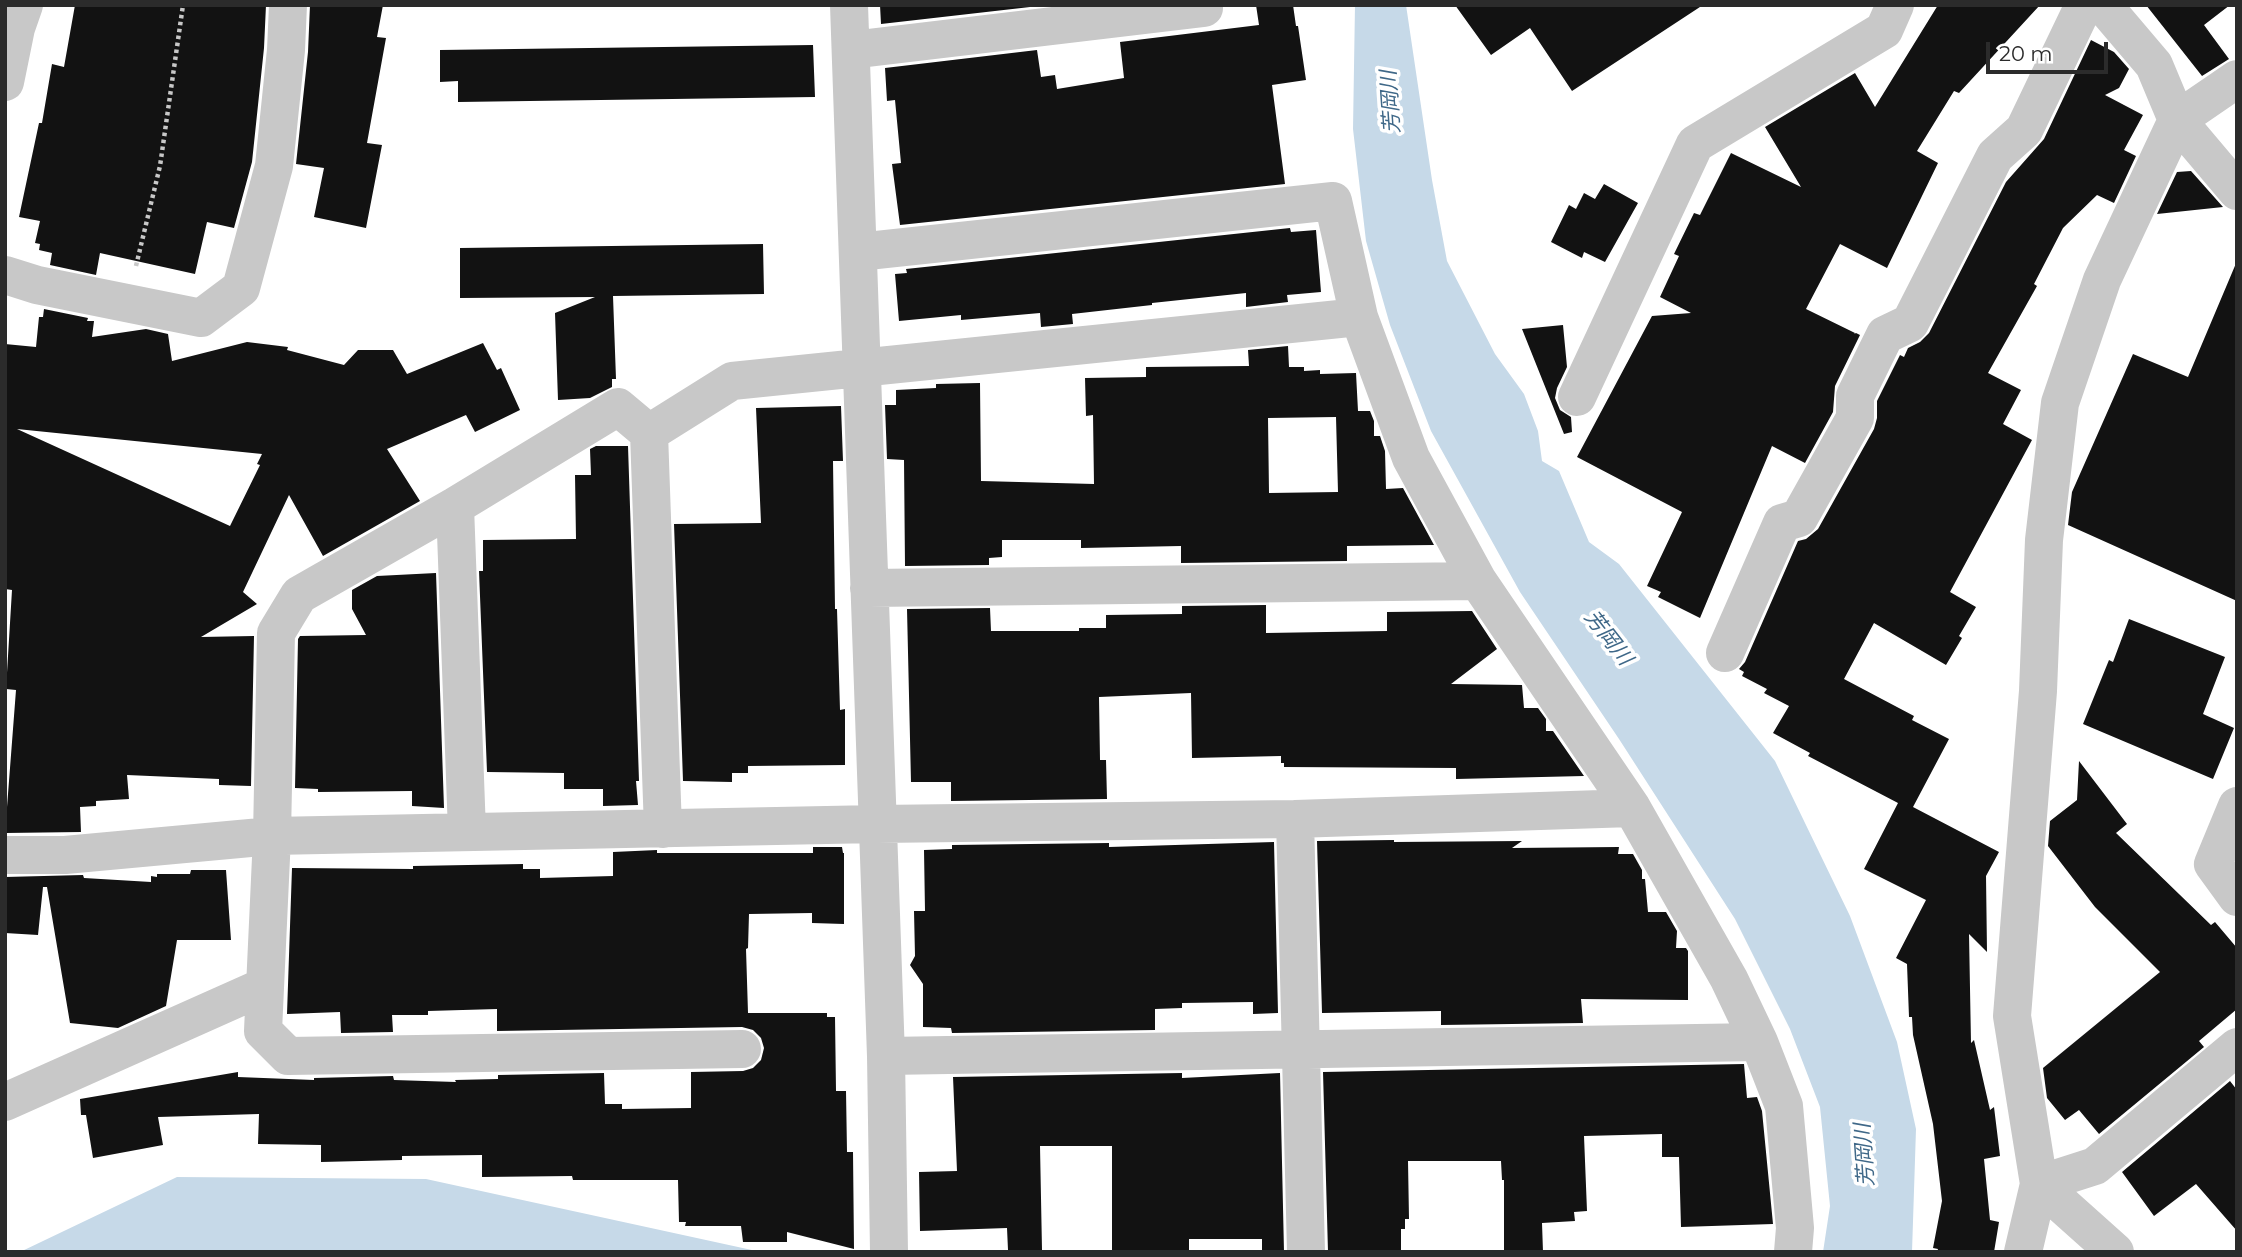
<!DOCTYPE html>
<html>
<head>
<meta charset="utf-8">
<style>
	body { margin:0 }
	#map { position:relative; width:2242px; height:1257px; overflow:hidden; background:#fff; font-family:Montserrat,sans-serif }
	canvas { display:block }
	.frame { position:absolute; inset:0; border:7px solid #2b2b2b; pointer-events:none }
	.scale { position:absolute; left:1986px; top:42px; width:122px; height:32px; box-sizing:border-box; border:4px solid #2b2b2b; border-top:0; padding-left:9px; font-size:21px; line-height:24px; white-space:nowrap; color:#2b2b2b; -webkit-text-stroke:5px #fff; paint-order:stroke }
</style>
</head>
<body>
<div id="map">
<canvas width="2242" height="1257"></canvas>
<div class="frame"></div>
<div class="scale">20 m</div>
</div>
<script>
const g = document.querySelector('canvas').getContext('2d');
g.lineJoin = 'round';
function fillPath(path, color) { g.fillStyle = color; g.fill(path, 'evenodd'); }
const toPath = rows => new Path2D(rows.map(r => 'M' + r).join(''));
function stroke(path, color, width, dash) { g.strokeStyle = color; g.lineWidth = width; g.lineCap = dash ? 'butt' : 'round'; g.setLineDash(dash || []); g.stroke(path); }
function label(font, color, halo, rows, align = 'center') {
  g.font = font + ' Montserrat,"Noto Sans JP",sans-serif'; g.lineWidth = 7; g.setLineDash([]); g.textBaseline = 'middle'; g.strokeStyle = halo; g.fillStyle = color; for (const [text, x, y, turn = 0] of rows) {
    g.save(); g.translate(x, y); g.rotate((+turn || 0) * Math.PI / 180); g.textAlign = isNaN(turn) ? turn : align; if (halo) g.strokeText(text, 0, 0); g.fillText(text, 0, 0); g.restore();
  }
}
const water = toPath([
	[1355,5,1406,5,1432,180,1447,261,1495,354,1524,394,1538,431,1542,461,1559,471,1589,542,1619,564,1775,761,1850,916,1897,1042,1916,1129,1912,1252,1823,1252,1830,1206,1820,1107,1790,1029,1735,919,1619,739,1520,592,1431,431,1390,325,1366,241,1353,129],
	[177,1177,426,1179,761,1252,20,1252]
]);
const building = toPath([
	[75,5,266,5,264,48,252,162,234,228,207,222,195,274,100,253,96,275,50,265,52,253,39,250,40,244,35,243,40,221,19,217,39,123,42,123,52,64,64,67],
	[310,5,383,5,377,37,386,38,367,143,382,145,366,228,314,217,324,168,296,164,308,52],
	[880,5,1030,5,1030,7,881,24],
	[1256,5,1293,5,1296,26,1298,26,1306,80,1272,85,1285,184,900,225,892,164,901,163,895,100,887,101,885,68,1037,50,1041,77,1055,75,1057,89,1124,78,1120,42,1259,25],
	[1455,5,1703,5,1572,91,1530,28,1491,55],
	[1938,5,2040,5,1959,93,1954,91,1917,151,1938,163,1887,268,1840,244,1806,309,1855,333,1854,334,1856,333,1860,335,1835,386,1833,412,1805,463,1772,446,1700,618,1658,597,1661,592,1647,586,1682,512,1577,457,1652,316,1691,313,1660,297,1679,256,1674,254,1694,213,1700,215,1731,153,1801,187,1765,127,1855,73,1875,107],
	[2146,5,2230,5,2204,25,2229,59,2202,76],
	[2091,40,2114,52,2129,69,2119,88,2105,95,2143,115,2124,150,2136,156,2114,203,2097,195,2063,228,2034,284,2037,286,1988,373,2021,390,2003,424,2032,440,1950,592,1976,607,1959,636,1962,638,1946,665,1874,623,1844,679,1914,716,1912,720,1949,739,1913,807,1999,852,1986,876,1987,952,1969,934,1971,1043,1974,1040,1990,1110,1994,1107,2000,1156,1984,1159,1990,1220,1999,1222,1994,1252,1937,1252,1938,1249,1933,1248,1942,1201,1933,1124,1913,1035,1912,1017,1909,1017,1907,964,1896,958,1926,900,1864,869,1898,803,1808,756,1810,753,1773,733,1789,706,1764,693,1767,689,1742,676,1744,672,1739,669,1745,662,1798,541,1806,539,1818,529,1874,429,1877,418,1877,401,1900,355,1904,357,1908,348,1920,342,1929,333,2006,182,2044,139],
	[813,45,815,97,458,102,458,81,440,82,440,50],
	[2191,171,2223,207,2157,214,2177,172],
	[1604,184,1638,203,1605,262,1584,252,1582,258,1551,242,1569,205,1576,209,1584,193,1595,199],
	[1290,228,1291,232,1316,230,1321,292,1287,295,1288,302,1246,307,1246,293,1152,303,1152,305,1072,314,1073,324,1041,327,1040,313,961,320,961,315,899,321,895,274,907,273,906,269],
	[763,244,764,294,613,296,616,379,612,379,612,387,590,398,558,400,555,313,595,297,460,298,460,248],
	[2237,261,2237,601,2068,525,2072,492,2133,354,2188,377],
	[44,309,88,318,87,321,94,321,92,337,146,329,168,334,172,361,247,342,288,347,287,350,344,365,358,350,393,350,407,374,483,343,497,370,501,368,520,410,475,432,466,415,387,449,420,501,323,556,289,495,243,592,257,604,201,637,254,636,251,786,219,785,219,779,127,775,129,799,96,801,96,806,80,807,81,832,5,833,16,690,6,689,12,590,5,589,5,344,36,347,39,317,43,317],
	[17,429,262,454,257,464,260,465,230,526],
	[1563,325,1567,367,1557,388,1555,398,1560,410,1571,417,1572,432,1564,434,1522,329],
	[1288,346,1289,367,1304,367,1304,371,1320,370,1320,374,1356,373,1358,411,1370,411,1374,421,1374,436,1380,436,1385,451,1386,489,1403,488,1434,545,1347,546,1347,561,1181,563,1181,546,1081,548,1081,540,1002,540,1002,557,989,558,989,565,905,566,904,460,887,459,885,405,896,405,896,390,936,388,936,384,980,383,981,481,1094,484,1093,415,1086,416,1085,378,1146,377,1146,367,1249,366,1248,350],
	[1336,417,1338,492,1269,493,1268,418],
	[841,406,843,461,833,461,835,609,837,609,840,710,845,709,845,765,748,766,748,773,732,773,732,782,683,781,674,524,761,523,756,408],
	[596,446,628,446,639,781,636,781,638,805,603,806,603,789,564,789,564,773,487,772,479,571,483,571,483,540,576,539,575,475,591,475,590,449],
	[436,573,444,808,412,806,412,791,318,792,318,789,295,788,298,639,300,636,366,635,352,609,352,590,377,576],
	[1266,605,1266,633,1387,631,1387,612,1472,611,1497,649,1451,684,1522,685,1524,708,1538,708,1546,719,1546,731,1553,731,1584,776,1456,779,1456,768,1284,767,1284,763,1281,763,1281,756,1192,758,1191,693,1099,697,1100,760,1106,760,1107,799,951,801,951,782,911,782,907,609,990,608,991,631,1079,631,1079,628,1106,628,1106,615,1182,614,1182,606],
	[2129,619,2225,657,2203,714,2234,728,2213,779,2083,724,2109,660,2113,662],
	[2079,761,2127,824,2116,833,2211,925,2215,922,2237,948,2237,1009,2199,1041,2204,1047,2099,1134,2079,1110,2065,1120,2047,1098,2043,1068,2160,972,2095,907,2048,846,2050,821,2077,800],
	[1394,840,1394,842,1522,841,1512,848,1619,847,1618,854,1633,854,1642,870,1642,879,1645,879,1648,912,1666,912,1677,931,1676,948,1686,948,1688,951,1688,1000,1581,999,1583,1023,1441,1025,1441,1011,1322,1013,1317,841],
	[1274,842,1278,1013,1253,1014,1253,1002,1182,1003,1182,1008,1155,1009,1155,1030,952,1033,951,1028,923,1027,923,984,910,965,915,956,914,911,925,911,924,850,952,849,952,845,1109,843,1109,847],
	[813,847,842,847,843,853,844,853,844,924,812,923,812,913,749,914,748,948,746,949,748,1013,827,1013,827,1017,835,1017,836,1091,846,1091,847,1152,853,1152,854,1249,787,1232,787,1242,743,1242,741,1226,685,1226,686,1222,679,1222,678,1180,573,1180,572,1176,482,1177,482,1155,402,1156,402,1160,321,1162,321,1145,258,1144,259,1114,158,1117,163,1145,93,1158,86,1115,81,1115,80,1099,238,1072,238,1077,314,1080,314,1078,393,1076,394,1080,456,1082,455,1080,498,1079,498,1075,604,1073,605,1104,622,1104,622,1109,691,1108,691,1072,743,1071,753,1068,761,1060,764,1048,761,1038,753,1030,742,1027,497,1031,497,1009,428,1011,428,1015,392,1015,393,1032,341,1033,340,1012,287,1014,292,868,413,869,413,866,523,864,523,869,540,869,540,878,613,876,613,852,657,850,657,853,813,853],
	[191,870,226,870,231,940,177,940,166,1006,118,1028,70,1023,47,887,43,887,38,935,5,933,5,877,83,875,84,878,151,882,151,876,157,877,157,874,190,874],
	[1744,1064,1747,1098,1757,1097,1762,1111,1773,1224,1681,1227,1679,1157,1662,1157,1662,1134,1584,1136,1587,1211,1574,1212,1575,1221,1542,1223,1543,1252,1504,1252,1504,1180,1502,1180,1501,1161,1408,1161,1409,1219,1405,1219,1405,1229,1401,1229,1401,1252,1328,1252,1323,1072],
	[1182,1073,1182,1078,1280,1073,1284,1252,1262,1252,1262,1239,1189,1239,1189,1252,1112,1252,1112,1146,1040,1146,1042,1250,1008,1250,1007,1228,920,1231,919,1172,957,1171,953,1077],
	[2230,1081,2237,1090,2237,1231,2196,1184,2154,1216,2122,1172]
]);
const path = toPath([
	[136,266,160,166,183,5]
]);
const minor = toPath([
	[849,5,886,1056,889,1252],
	[2103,5,2154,65,2177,120,2237,191],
	[851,50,1204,8],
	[5,82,16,28,24,5],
	[858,252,1333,201,1359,317,1411,458,1478,581,1632,808,1729,979,1759,1042,1784,1106,1795,1228,1793,1252],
	[5,275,37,285,201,318,241,288,274,166,286,50,288,5],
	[1577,397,1695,144,1884,30,1895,5],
	[649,433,732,381,1359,317],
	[455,506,467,832],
	[869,588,1478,581],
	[1725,653,1782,523,1799,518,1855,418,1855,396,1885,335,1910,323,1995,156,2024,130,2084,5],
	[2237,806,2213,864,2237,897],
	[1295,819,1306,1252],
	[663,829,649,433,618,407,455,506,299,595,276,633,272,836,263,1031,288,1056,742,1049],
	[5,855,65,855,272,836,877,824,1295,819,1632,808],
	[886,1056,1759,1042],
	[5,1102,265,986],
	[2039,1184,2095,1166,2237,1047],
	[2039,1184,2115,1252],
	[2023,1252,2039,1184,2012,1016,2038,691,2044,540,2060,403,2102,280,2177,120,2237,79]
]);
const waterNames = [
	["芳岡川",1391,102,-94],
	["芳岡川",1608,638,52],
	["芳岡川",1865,1155,-94]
];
fillPath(water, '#c6d9e8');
fillPath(building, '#121212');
stroke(path, '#c8c8c8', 4.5, [3.5, 3.5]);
stroke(minor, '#c8c8c8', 38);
label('italic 21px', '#3f6888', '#fff', waterNames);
</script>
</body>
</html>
